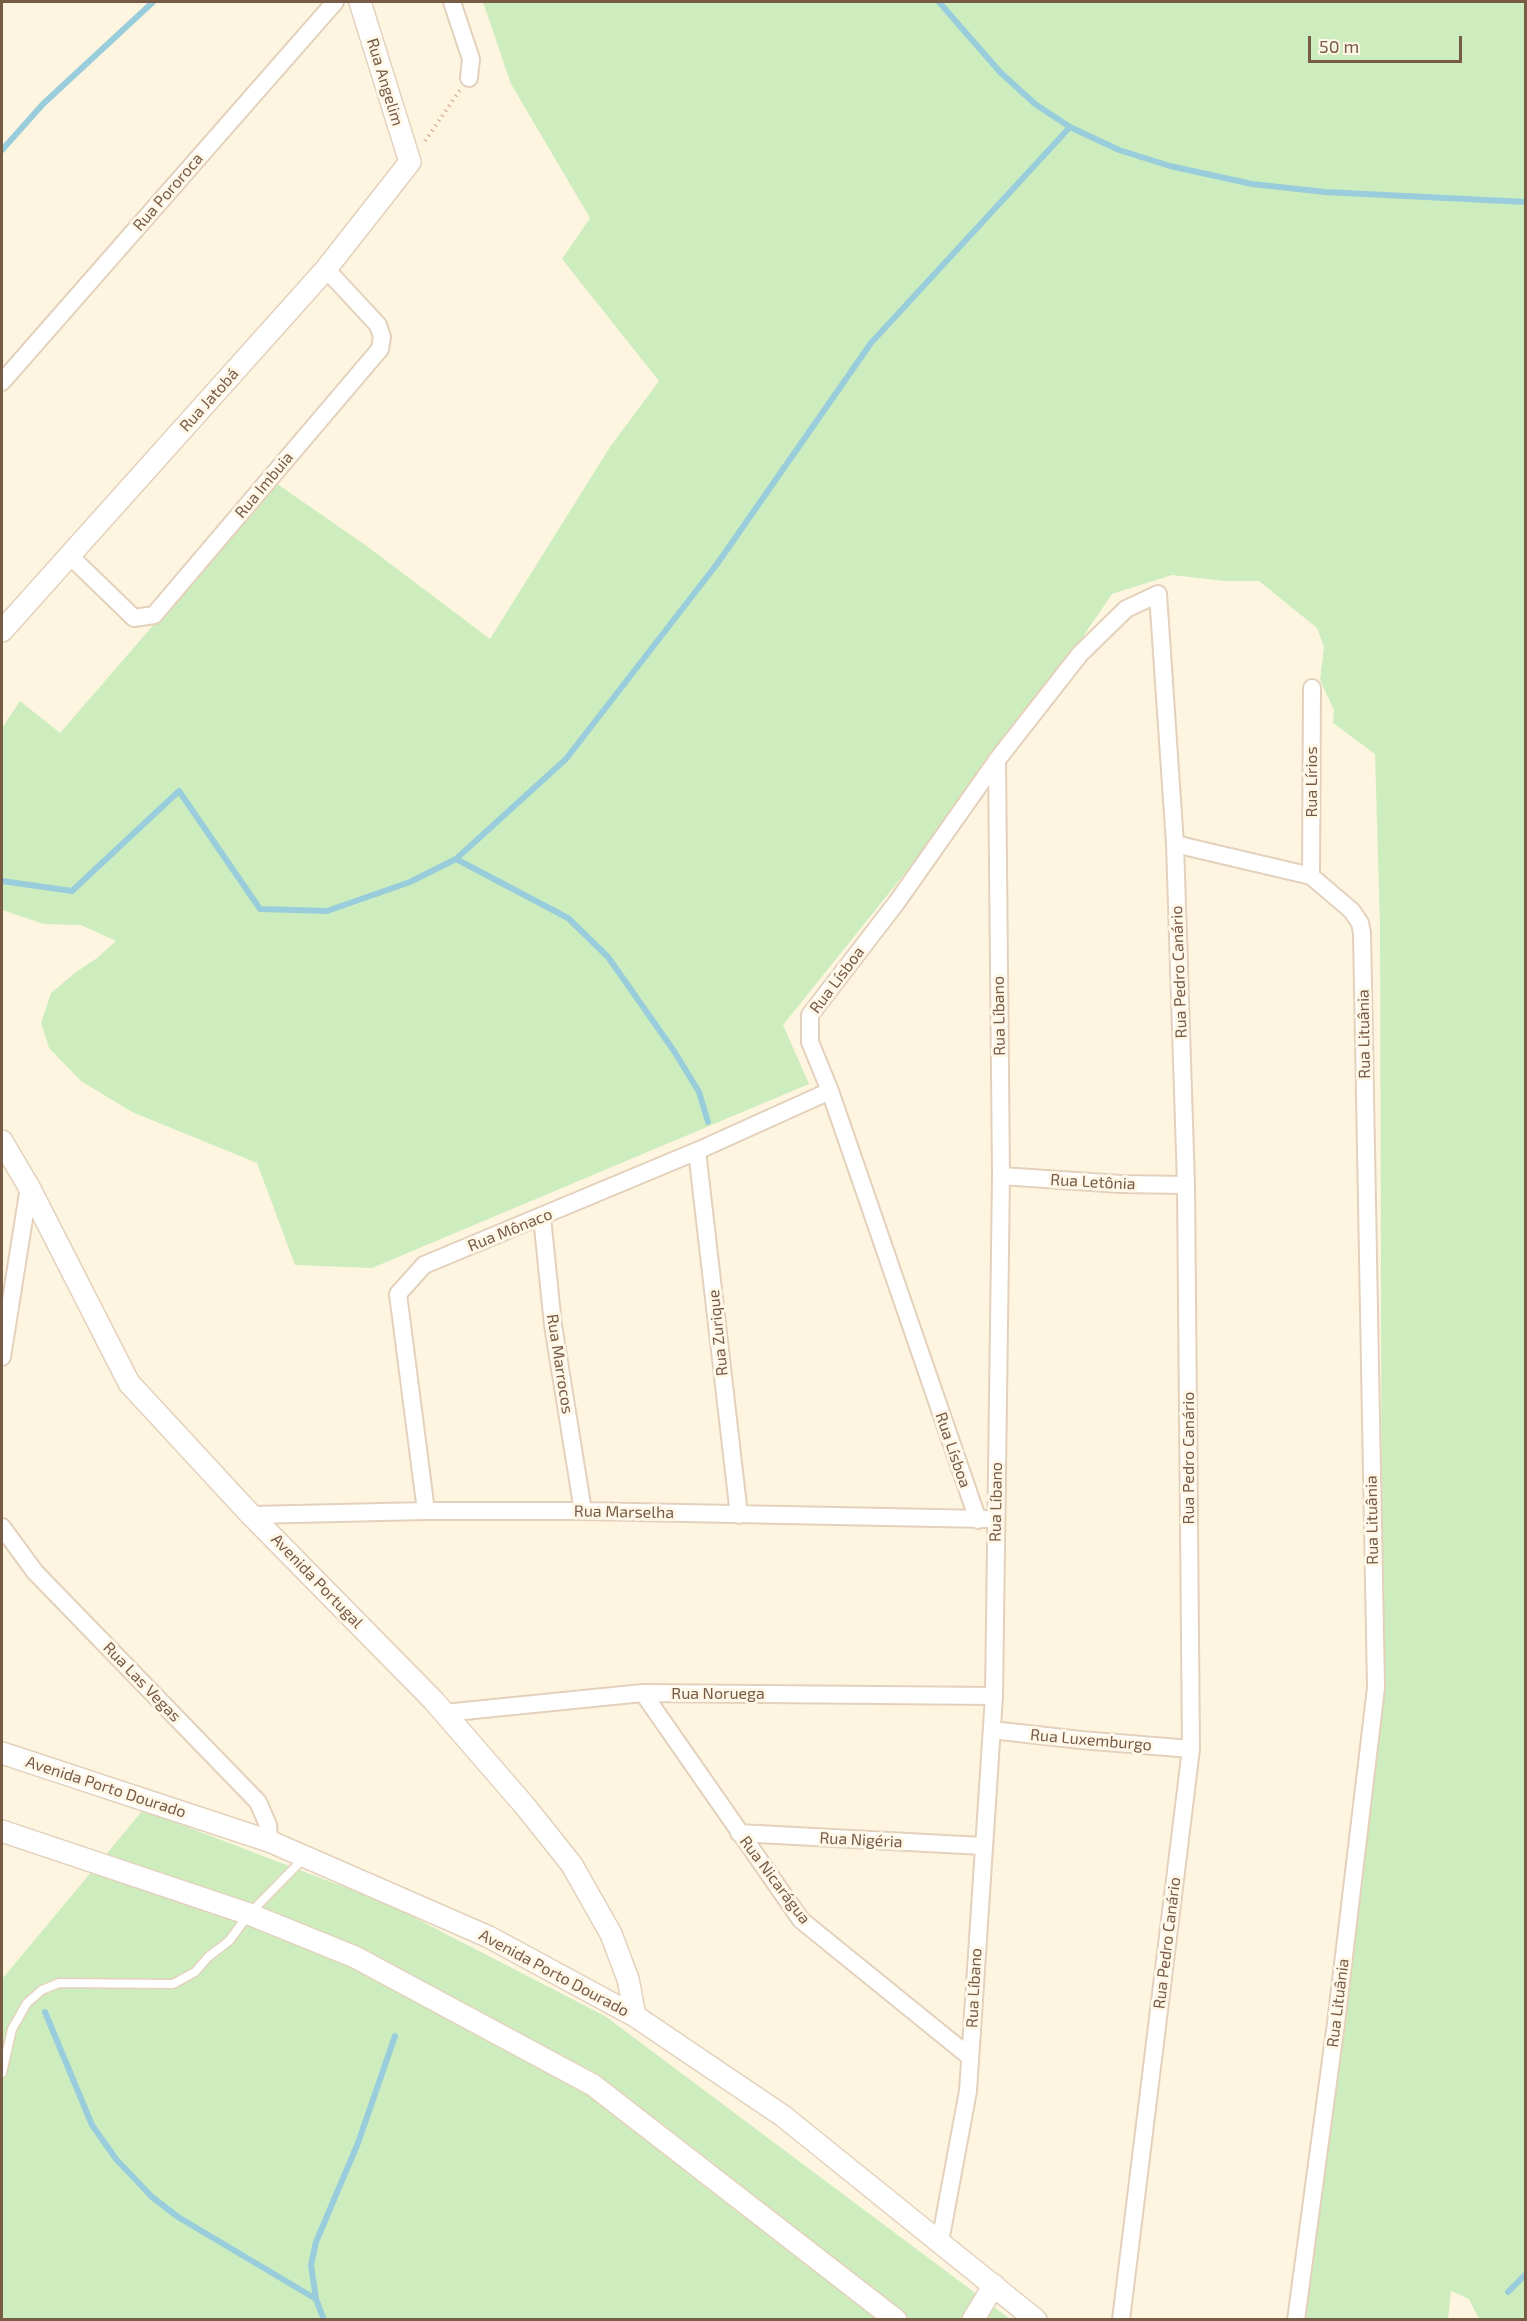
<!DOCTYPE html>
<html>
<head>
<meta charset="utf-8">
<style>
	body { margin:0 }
	#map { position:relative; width:1527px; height:2321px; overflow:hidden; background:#fef5e1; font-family:"Exo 2",sans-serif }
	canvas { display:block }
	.frame { position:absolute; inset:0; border:3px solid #785b45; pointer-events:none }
	.scale { position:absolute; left:1308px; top:36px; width:154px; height:27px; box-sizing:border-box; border:3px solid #785b45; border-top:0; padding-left:8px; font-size:18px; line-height:21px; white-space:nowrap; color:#785b45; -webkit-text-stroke:4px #fff8e9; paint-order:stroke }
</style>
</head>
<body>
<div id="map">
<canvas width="1527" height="2321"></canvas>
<div class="frame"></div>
<div class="scale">50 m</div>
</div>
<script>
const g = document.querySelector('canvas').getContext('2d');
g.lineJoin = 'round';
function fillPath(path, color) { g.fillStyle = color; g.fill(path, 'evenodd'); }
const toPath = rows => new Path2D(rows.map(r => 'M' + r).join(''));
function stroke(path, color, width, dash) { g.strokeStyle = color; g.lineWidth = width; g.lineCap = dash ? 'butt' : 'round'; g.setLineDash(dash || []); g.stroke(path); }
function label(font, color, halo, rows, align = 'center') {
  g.font = font + ' "Exo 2",sans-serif'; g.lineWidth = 6; g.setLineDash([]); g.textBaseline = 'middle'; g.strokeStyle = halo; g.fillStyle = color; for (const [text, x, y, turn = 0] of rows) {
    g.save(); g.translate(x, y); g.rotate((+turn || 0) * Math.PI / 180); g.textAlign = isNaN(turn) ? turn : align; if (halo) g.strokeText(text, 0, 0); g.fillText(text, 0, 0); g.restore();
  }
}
const green = toPath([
	[483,2,1525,2,1525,2319,1479,2319,1469,2299,1451,2291,1448,2319,1301,2319,1382,1682,1380,927,1375,754,1333,723,1334,710,1320,680,1324,647,1317,628,1259,581,1224,581,1172,575,1112,594,1016,735,783,1025,809,1084,372,1268,295,1265,257,1163,132,1112,81,1081,49,1048,41,1023,51,993,76,972,97,958,116,941,81,925,44,924,2,910,2,728,20,701,60,733,276,483,368,547,490,639,610,447,659,381,562,259,590,218,511,84],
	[143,1810,386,1903,605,2016,1010,2319,2,2320,2,1979]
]);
const stream = toPath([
	[939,2,1000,72,1035,104,1070,127,1119,150,1170,166,1252,184,1325,192,1526,202],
	[2,150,43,104,153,2],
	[456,859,568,918,608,957,674,1051,699,1092,708,1122],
	[2,881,72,891,179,791,260,909,327,911,410,882,456,859,566,759,717,564,871,343,1070,127],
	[45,2012,92,2125,116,2159,152,2197,178,2217,316,2299],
	[1508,2292,1526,2274],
	[324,2320,316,2299,311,2265,316,2242,358,2143,395,2036]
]);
const path = toPath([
	[425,141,460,90]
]);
const service = toPath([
	[2,2073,12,2029,27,2003,42,1990,59,1983,173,1984,195,1972,208,1957,229,1941,249,1914,304,1858]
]);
const minor = toPath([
	[452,2,471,59,469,78],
	[2,382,335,2],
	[70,556,134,618,154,615,380,349,382,337,378,325,326,269],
	[1175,844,1311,876,1352,911,1360,923,1362,933,1376,1688,1336,2023,1296,2320],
	[1311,876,1312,688],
	[697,1151,739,1515],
	[1001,1176,1121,1184,1186,1185],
	[542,1217,553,1325,583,1511],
	[2,1357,29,1187],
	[426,1511,398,1294,424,1265,697,1151,830,1091],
	[251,1515,426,1511,583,1511,986,1519],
	[978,1520,830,1091,810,1042,810,1015,897,902,997,760,1080,654,1126,609,1158,594,1175,844,1186,1185,1191,1749,1121,2320],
	[2,1527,35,1572,258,1802,268,1825,269,1841],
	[643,1693,801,1920,970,2057],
	[444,1713,643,1693,994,1696],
	[992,1730,1081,1740,1191,1749],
	[739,1833,983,1846],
	[940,2242,968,2091,994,1696,1001,1176,997,760]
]);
const tertiary = toPath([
	[2,631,326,269,410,162,360,2],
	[2,1141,29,1187,129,1383,251,1515,434,1701,525,1806,572,1865,611,1934,628,1979,635,2016],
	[2,1753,269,1841,489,1937,635,2016,783,2116,1036,2320],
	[2,1831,249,1914,355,1957,593,2085,896,2320],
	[973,2320,994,2285]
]);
const streetNames = [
	["Rua Angelim",385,82,73],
	["Rua Pororoca",168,192,-49],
	["Rua Jatobá",209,400,-48],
	["Rua Imbuia",264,485,-50],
	["Rua Lírios",1312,782,-90],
	["Rua Pedro Canário",1179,972,-92],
	["Rua Lísboa",837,980,-53],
	["Rua Líbano",999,1016,-91],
	["Rua Lituânia",1364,1034,-91],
	["Rua Letônia",1093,1182,3],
	["Rua Mônaco",510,1230,-22],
	["Rua Zurique",718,1333,-96],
	["Rua Marrocos",560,1364,81],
	["Rua Lísboa",953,1450,71],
	["Rua Pedro Canário",1189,1458,-90],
	["Rua Líbano",996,1502,-89],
	["Rua Marselha",624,1512,1],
	["Rua Lituânia",1372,1520,-91],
	["Avenida Portugal",317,1581,46],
	["Rua Las Vegas",142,1682,46],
	["Rua Noruega",718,1694],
	["Rua Luxemburgo",1091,1740,5],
	["Avenida Porto Dourado",106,1787,18],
	["Rua Nigéria",861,1840,3],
	["Rua Nicarágua",775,1880,53],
	["Rua Pedro Canário",1167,1943,-83],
	["Avenida Porto Dourado",554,1973,28],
	["Rua Líbano",974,1988,-87],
	["Rua Lituânia",1338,2003,-83]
];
fillPath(green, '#ceedbe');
stroke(stream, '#99cddc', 6);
stroke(service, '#e3d1bc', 11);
stroke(minor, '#e3d1bc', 20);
stroke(tertiary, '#e3d1bc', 24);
stroke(path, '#dbb799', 4, [1.5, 4.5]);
stroke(service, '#fff', 8);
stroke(minor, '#fff', 16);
stroke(tertiary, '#fff', 21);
label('16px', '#785b45', '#fff8e9', streetNames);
</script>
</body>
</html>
